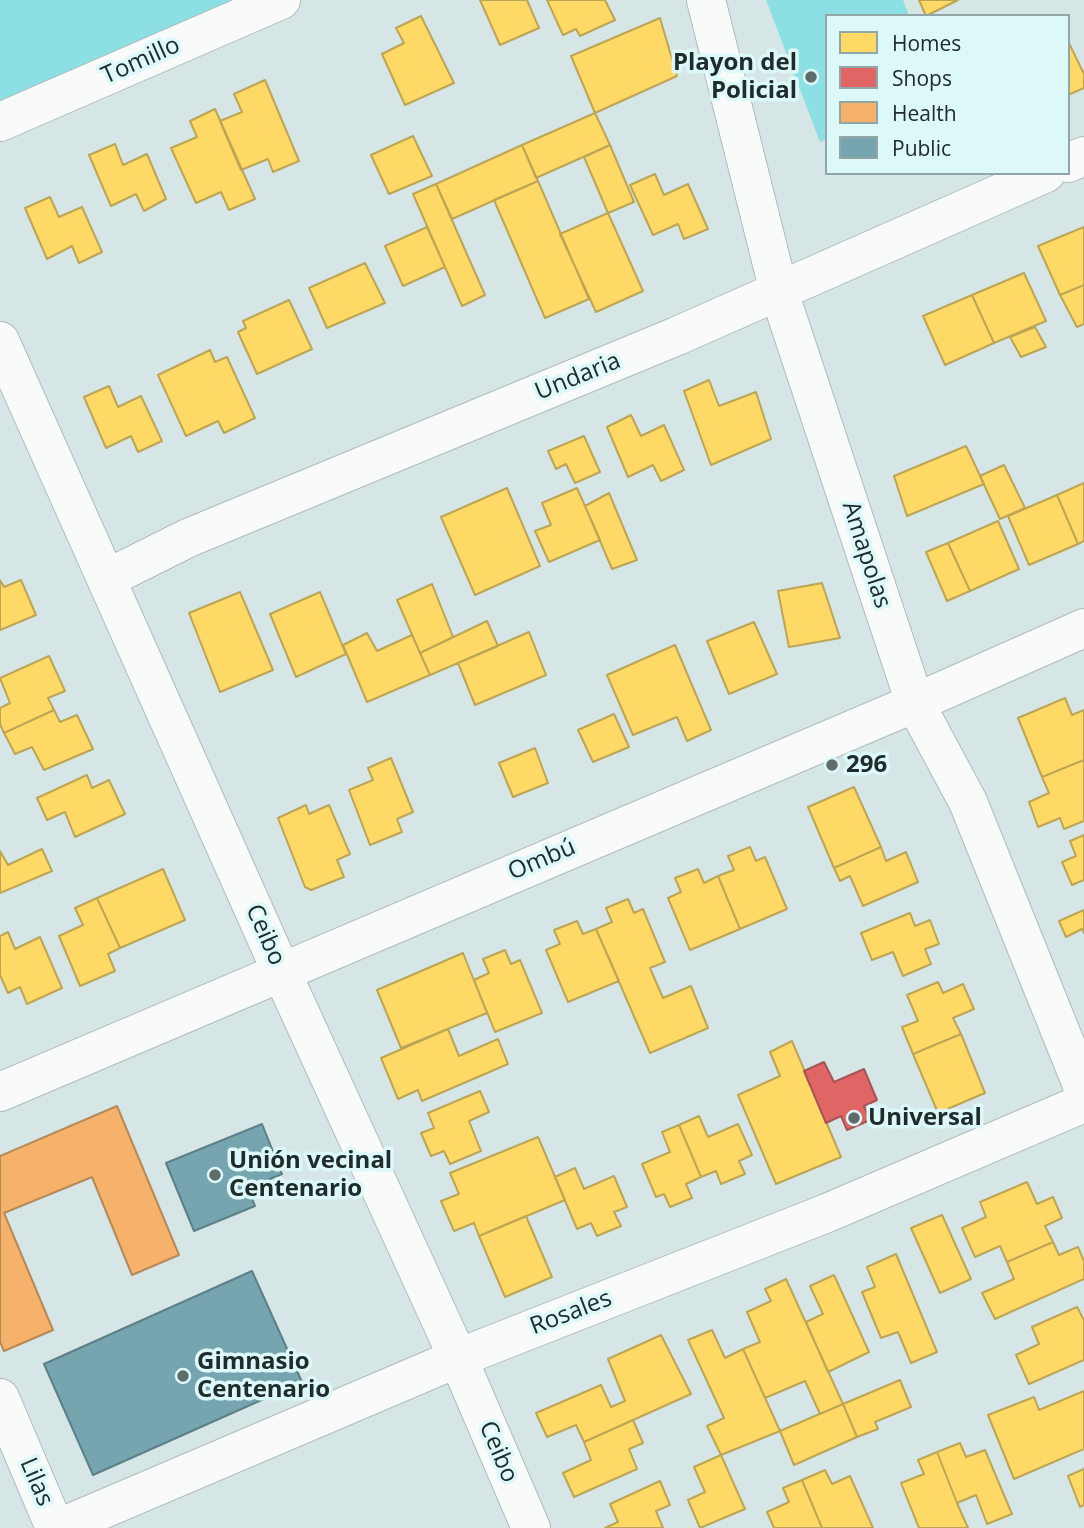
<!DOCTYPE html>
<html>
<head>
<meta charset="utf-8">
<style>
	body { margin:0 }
	#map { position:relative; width:1084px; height:1528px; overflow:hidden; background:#d6e5e6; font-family:"Open Sans",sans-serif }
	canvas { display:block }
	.legend { position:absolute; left:825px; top:14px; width:245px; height:161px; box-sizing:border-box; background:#ddf8f9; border:2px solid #91a6a7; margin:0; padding:9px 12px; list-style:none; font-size:21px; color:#202b2b }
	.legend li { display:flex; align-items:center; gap:14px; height:35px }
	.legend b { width:35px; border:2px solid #91a6a7 }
</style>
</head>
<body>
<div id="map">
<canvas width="1084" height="1528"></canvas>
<ul class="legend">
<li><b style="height:19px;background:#ffd966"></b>Homes</li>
<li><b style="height:19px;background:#e06666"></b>Shops</li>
<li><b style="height:19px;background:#f6b26b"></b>Health</li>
<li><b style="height:19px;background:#76a5af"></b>Public</li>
</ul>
</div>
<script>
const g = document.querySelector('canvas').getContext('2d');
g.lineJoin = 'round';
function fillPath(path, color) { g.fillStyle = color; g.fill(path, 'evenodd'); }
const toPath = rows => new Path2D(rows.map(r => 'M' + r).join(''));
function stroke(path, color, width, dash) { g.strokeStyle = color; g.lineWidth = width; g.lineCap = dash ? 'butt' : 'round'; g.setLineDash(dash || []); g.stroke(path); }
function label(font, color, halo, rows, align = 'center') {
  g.font = font + ' "Open Sans",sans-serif'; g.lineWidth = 7; g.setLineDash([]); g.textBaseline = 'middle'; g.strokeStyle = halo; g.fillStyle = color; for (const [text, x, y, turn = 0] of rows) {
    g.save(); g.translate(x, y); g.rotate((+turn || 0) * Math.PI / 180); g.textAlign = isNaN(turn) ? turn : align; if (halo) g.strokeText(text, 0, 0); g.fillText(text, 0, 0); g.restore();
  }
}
const green = toPath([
	[0,0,281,0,0,122],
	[766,0,903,0,909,16,827,16,827,139,820,142]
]);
const homes = toPath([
	[480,0,527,0,539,28,500,45,480,0],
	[547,0,605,0,615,20,580,36,576,29,563,35,547,0],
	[919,0,958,0,926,16,919,0],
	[421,16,454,83,405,105,382,54,404,43,396,28,421,16],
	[660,18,677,76,595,113,571,56,660,18],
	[1068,41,1084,74,1084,88,1068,95,1068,41],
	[265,80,299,161,273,172,268,159,241,170,220,121,242,112,234,94,265,80],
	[215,109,255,199,229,210,221,192,196,203,171,148,197,137,190,121,215,109],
	[595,113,610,145,536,178,522,145,595,113],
	[413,136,432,176,389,194,371,155,413,136],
	[115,144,123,165,147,154,166,199,144,211,136,194,111,206,89,155,115,144],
	[522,145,538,181,452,219,436,184,522,145],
	[610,145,634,202,608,213,584,157,610,145],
	[655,174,664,195,688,184,708,229,684,239,678,224,653,235,630,185,655,174],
	[538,181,589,299,545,318,494,200,538,181],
	[436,184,485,295,462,306,413,194,436,184],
	[50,197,59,217,82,207,102,252,79,263,72,246,47,259,25,208,50,197],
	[608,213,643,291,596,312,560,234,608,213],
	[427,227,445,267,403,286,385,246,427,227],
	[1084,227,1084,285,1060,295,1038,246,1084,227],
	[365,263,385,303,327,328,309,288,365,263],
	[1024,273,1046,321,994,343,972,295,1024,273],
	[1084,285,1084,324,1077,327,1060,295,1084,285],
	[972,295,994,343,945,365,923,316,972,295],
	[289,300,312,349,257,374,238,332,246,328,243,321,289,300],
	[1035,327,1046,347,1021,357,1010,337,1035,327],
	[210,350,215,362,227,357,255,418,224,433,218,421,186,436,158,375,210,350],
	[709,380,719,406,756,392,771,439,711,465,684,391,709,380],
	[109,386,118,407,141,396,162,441,138,452,131,436,106,448,84,397,109,386],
	[631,415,641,436,664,425,684,470,661,481,653,465,628,477,607,427,631,415],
	[584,436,600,472,575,483,566,464,556,469,548,451,584,436],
	[966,446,984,484,907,516,894,476,966,446],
	[1004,465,1025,508,1000,519,980,476,1004,465],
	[1084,483,1084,541,1078,544,1057,495,1084,483],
	[507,488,540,566,475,595,441,517,507,488],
	[577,488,600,540,549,562,535,531,551,525,542,503,577,488],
	[609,493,637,560,612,569,585,506,609,493],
	[1057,495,1078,544,1029,565,1008,516,1057,495],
	[998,521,1019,569,970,591,948,543,998,521],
	[948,543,970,591,947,601,926,552,948,543],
	[0,580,4,587,21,580,36,615,0,630,0,580],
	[822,583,840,638,789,647,778,591,822,583],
	[432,584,453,637,420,653,397,600,432,584],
	[240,592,273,670,220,692,189,613,240,592],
	[320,592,346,654,296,677,270,614,320,592],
	[487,621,498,646,430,675,420,653,487,621],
	[754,622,777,674,729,694,707,641,754,622],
	[529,632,546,675,475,705,458,663,529,632],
	[367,633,377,651,412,635,430,675,367,702,343,645,367,633],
	[675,645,711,730,687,741,677,717,633,735,607,675,675,645],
	[49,656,65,691,48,698,54,710,4,733,0,724,0,708,10,703,0,678,49,656],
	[1065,698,1072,715,1084,710,1084,760,1042,777,1018,718,1065,698],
	[54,710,60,722,77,715,93,749,44,770,32,747,15,754,4,733,54,710],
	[614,714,629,747,593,762,578,730,614,714],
	[535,748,548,783,513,797,499,763,535,748],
	[391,758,413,812,397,819,402,832,370,845,349,790,373,780,368,768,391,758],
	[1084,760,1084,821,1064,829,1060,818,1038,827,1029,802,1049,793,1042,777,1084,760],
	[87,775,92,788,109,780,125,814,75,837,65,812,47,820,37,798,87,775],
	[854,787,881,847,834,868,808,807,854,787],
	[306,805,309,814,329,805,350,854,337,860,344,877,311,890,305,887,278,818,306,805],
	[1084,835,1084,880,1072,885,1062,862,1076,856,1070,841,1084,835],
	[750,847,756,861,765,857,787,909,740,929,718,876,734,870,728,856,750,847],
	[881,847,886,861,906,852,918,882,863,906,850,876,840,881,834,868,881,847],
	[42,849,52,871,0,893,0,851,8,865,42,849],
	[163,869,185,920,120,948,97,898,163,869],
	[698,869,704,883,718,876,740,929,690,950,668,898,681,892,675,878,698,869],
	[97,898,120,948,108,954,115,971,80,986,59,936,83,925,75,908,97,898],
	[628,899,634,913,643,909,665,962,650,968,663,998,691,986,708,1028,650,1053,596,929,612,922,606,908,628,899],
	[1084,910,1084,933,1082,929,1066,937,1059,921,1084,910],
	[910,913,915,926,930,920,939,944,925,949,931,964,903,976,893,952,872,960,861,933,910,913],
	[577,921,583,934,596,929,619,981,568,1002,546,950,560,944,554,930,577,921],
	[8,932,15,949,40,937,62,988,27,1004,20,987,8,993,0,975,0,936,8,932],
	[505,950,511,964,520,960,542,1013,495,1032,474,980,489,973,483,959,505,950],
	[463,953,487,1013,401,1048,377,990,463,953],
	[938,982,943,993,963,984,974,1009,953,1018,961,1034,913,1054,902,1027,918,1021,907,995,938,982],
	[448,1029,459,1056,498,1039,508,1064,422,1101,418,1090,398,1099,381,1058,448,1029],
	[961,1034,985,1093,938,1113,913,1054,961,1034],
	[792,1041,841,1157,776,1184,738,1095,780,1076,770,1052,792,1041],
	[480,1091,489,1112,469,1121,481,1151,450,1164,444,1151,431,1156,421,1133,434,1128,428,1113,480,1091],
	[699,1116,708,1137,738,1124,752,1155,739,1161,745,1174,721,1184,716,1171,701,1177,679,1125,699,1116],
	[679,1125,701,1177,686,1184,692,1198,670,1207,664,1194,656,1197,642,1164,670,1152,662,1132,679,1125],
	[538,1137,565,1200,479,1236,474,1223,454,1231,441,1201,459,1194,450,1173,538,1137],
	[575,1168,584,1189,614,1176,627,1207,614,1212,621,1226,597,1236,591,1223,577,1229,555,1177,575,1168],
	[1027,1182,1037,1204,1053,1197,1062,1218,1045,1226,1053,1242,1007,1262,1000,1246,975,1257,962,1228,986,1217,980,1202,1027,1182],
	[942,1215,971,1279,940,1293,911,1228,942,1215],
	[526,1216,552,1277,505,1297,479,1236,526,1216],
	[1053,1242,1059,1255,1078,1247,1084,1261,1084,1279,995,1319,982,1293,1014,1279,1007,1262,1053,1242],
	[896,1254,937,1352,911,1363,898,1332,881,1338,862,1292,875,1287,867,1267,896,1254],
	[834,1275,869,1352,828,1372,806,1322,823,1314,810,1286,834,1275],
	[786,1279,843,1404,820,1414,805,1381,765,1398,743,1349,760,1342,747,1312,771,1301,765,1289,786,1279],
	[1077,1307,1084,1320,1084,1360,1029,1384,1016,1355,1039,1344,1032,1327,1077,1307],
	[712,1330,725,1358,743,1349,780,1431,721,1455,707,1426,724,1418,688,1340,712,1330],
	[661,1335,691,1394,584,1442,576,1425,547,1437,536,1413,601,1385,611,1407,625,1401,608,1359,661,1335],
	[900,1380,911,1407,875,1422,878,1429,857,1437,843,1404,900,1380],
	[1084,1391,1084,1449,1014,1479,988,1415,1034,1397,1039,1410,1084,1391],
	[843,1404,857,1437,794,1465,780,1431,843,1404],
	[633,1420,643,1443,629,1449,637,1469,574,1497,563,1473,591,1460,584,1442,633,1420],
	[960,1443,966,1457,985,1450,1012,1514,987,1524,976,1495,957,1503,937,1452,960,1443],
	[937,1452,957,1503,968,1528,919,1528,901,1483,924,1474,918,1460,937,1452],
	[721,1455,745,1509,700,1528,688,1500,705,1492,694,1467,721,1455],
	[1084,1469,1084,1505,1080,1507,1068,1476,1084,1469],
	[825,1470,832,1484,850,1476,873,1528,822,1528,802,1480,825,1470],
	[802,1480,822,1528,774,1528,767,1512,789,1502,783,1488,802,1480],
	[660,1481,670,1505,656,1511,663,1528,605,1528,618,1522,610,1504,660,1481]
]);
const shops = toPath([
	[824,1062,834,1082,864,1069,877,1100,864,1106,870,1120,847,1130,841,1116,826,1123,804,1071,824,1062]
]);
const health = toPath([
	[117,1106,179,1255,132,1275,92,1177,4,1213,53,1330,4,1351,0,1342,0,1156,117,1106]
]);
const public = toPath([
	[262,1124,282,1174,248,1188,255,1206,194,1231,166,1163,262,1124],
	[252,1271,302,1382,93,1475,44,1364,252,1271]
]);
const minor = toPath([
	[706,0,779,292,915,703,968,802,1084,1090],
	[0,122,281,0],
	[1068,163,1084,156],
	[0,341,281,971,458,1358,531,1528],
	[108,578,188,538,677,336,1046,173],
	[0,1092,915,703,1084,628],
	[0,1398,55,1528],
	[59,1528,458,1358,827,1213,1084,1103]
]);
const markers = [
	[811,77,7,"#606c6c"],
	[832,765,7,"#606c6c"],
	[854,1118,7,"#606c6c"],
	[215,1175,7,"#606c6c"],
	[183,1376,7,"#606c6c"]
];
const streetNames = [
	["Tomillo",141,61,-24],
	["Undaria",578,377,-22],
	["Amapolas",866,555,72],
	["Ombú",542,860,-23],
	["Ceibo",265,935,66],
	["Rosales",571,1313,-21],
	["Ceibo",498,1452,67],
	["Lilas",36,1482,67]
];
const poiNames = [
	["Playon del",797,63,"right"],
	["Policial",797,91,"right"],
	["296",846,765],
	["Universal",868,1118],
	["Unión vecinal",229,1161],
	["Centenario",229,1189],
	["Gimnasio",197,1362],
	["Centenario",197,1390]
];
fillPath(green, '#8ce0e3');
fillPath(homes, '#ffd966');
stroke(homes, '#bca554', 2);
fillPath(shops, '#e06666');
stroke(shops, '#a65454', 2);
fillPath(health, '#f6b26b');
stroke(health, '#b68a58', 2);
fillPath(public, '#76a5af');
stroke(public, '#5c8087', 2);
stroke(minor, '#afbbbc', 40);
stroke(minor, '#f9fbfb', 38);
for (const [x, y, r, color] of markers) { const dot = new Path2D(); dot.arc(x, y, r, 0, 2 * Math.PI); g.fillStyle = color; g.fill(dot); stroke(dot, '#ddf8f9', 2.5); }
label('24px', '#202b2b', '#ddf8f9', streetNames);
label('bold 24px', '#202b2b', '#ddf8f9', poiNames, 'left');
</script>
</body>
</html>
